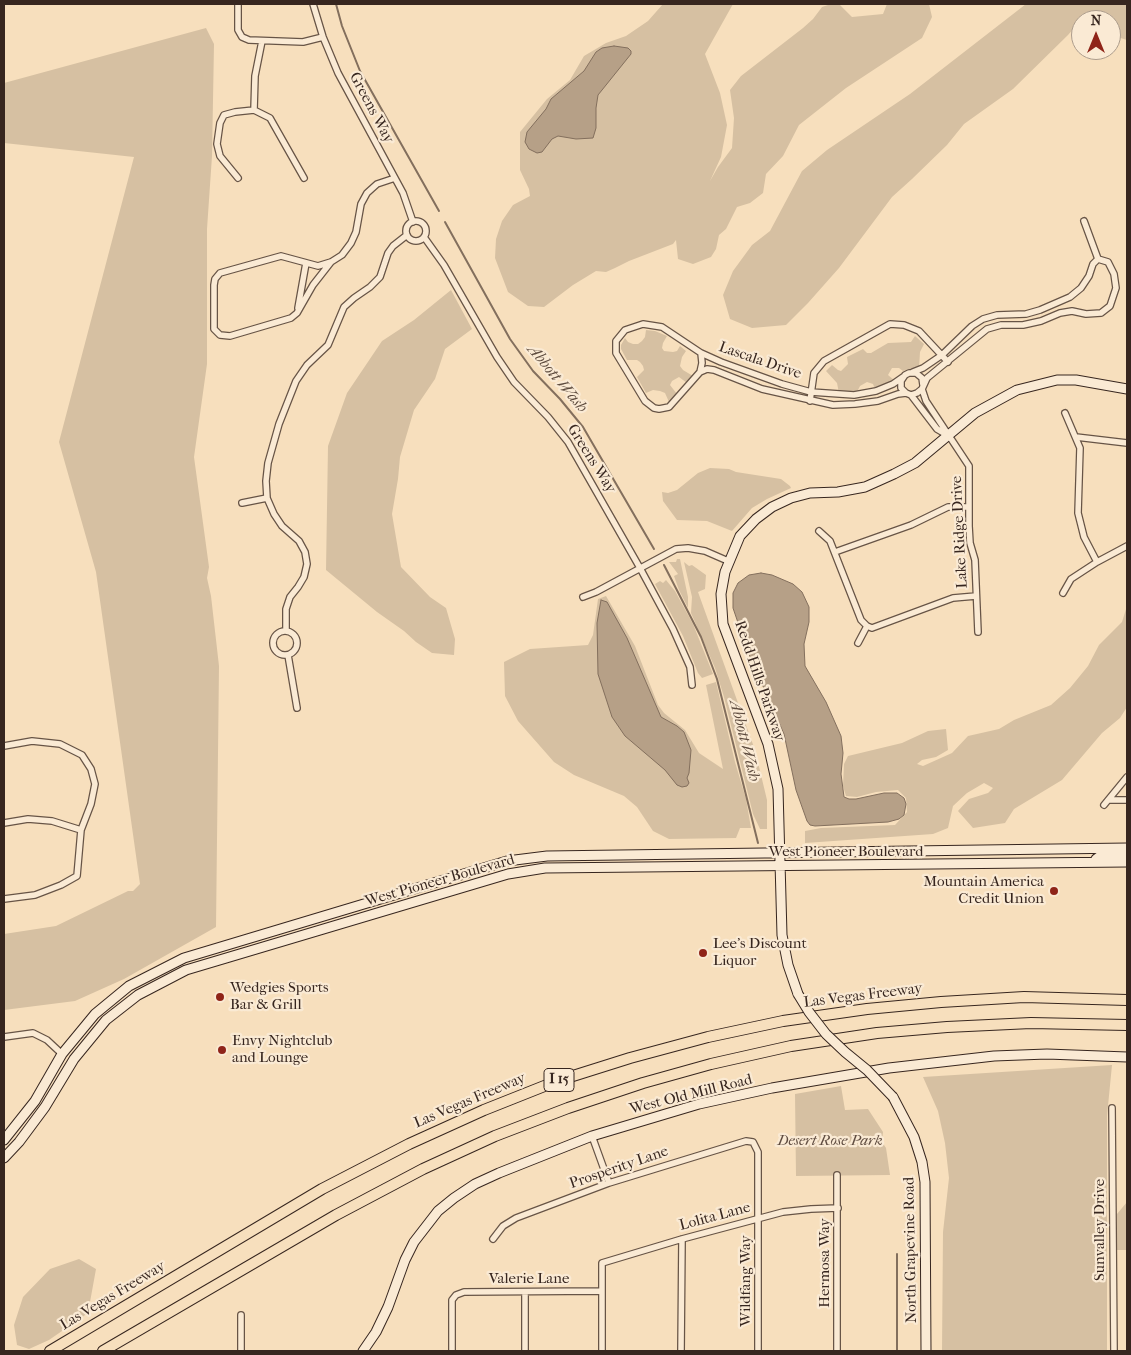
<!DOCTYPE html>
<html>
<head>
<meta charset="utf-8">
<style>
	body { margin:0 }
	#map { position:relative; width:1131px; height:1355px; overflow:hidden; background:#f7dfbd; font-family:"IM FELL French Canon",serif }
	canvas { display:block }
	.frame { position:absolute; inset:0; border:5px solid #37261f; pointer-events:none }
	.north { position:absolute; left:1071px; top:10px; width:50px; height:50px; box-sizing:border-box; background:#faead4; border:1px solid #ac9c8c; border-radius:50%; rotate:0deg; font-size:14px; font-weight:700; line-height:20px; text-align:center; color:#37261f }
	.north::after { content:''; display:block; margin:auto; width:18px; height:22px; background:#8f2418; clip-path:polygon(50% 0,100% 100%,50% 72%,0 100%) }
</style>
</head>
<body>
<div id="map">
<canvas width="1131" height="1355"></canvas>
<div class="frame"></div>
<div class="north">N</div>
</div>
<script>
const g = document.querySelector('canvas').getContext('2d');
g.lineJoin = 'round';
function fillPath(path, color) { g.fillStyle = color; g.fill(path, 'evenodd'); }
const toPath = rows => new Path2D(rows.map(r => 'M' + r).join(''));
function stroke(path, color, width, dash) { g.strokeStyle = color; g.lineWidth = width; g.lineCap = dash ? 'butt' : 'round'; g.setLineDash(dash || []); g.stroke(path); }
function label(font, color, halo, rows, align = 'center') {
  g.font = font + ' "IM FELL French Canon",serif'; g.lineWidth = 4.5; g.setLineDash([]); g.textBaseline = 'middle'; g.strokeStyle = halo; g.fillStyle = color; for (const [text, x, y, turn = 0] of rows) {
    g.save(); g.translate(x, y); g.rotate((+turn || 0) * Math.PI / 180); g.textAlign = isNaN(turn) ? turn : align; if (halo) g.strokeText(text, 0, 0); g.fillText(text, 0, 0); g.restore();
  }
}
const green = toPath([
	[663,4,733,4,705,54,720,93,727,125,721,157,710,181,718,167,732,148,734,118,730,90,741,76,803,28,813,19,822,7,831,4,840,5,852,17,883,14,887,4,929,4,932,17,922,38,846,88,799,125,783,156,766,174,763,193,750,203,737,207,726,229,719,235,716,249,711,257,693,264,678,259,676,240,673,244,629,261,615,268,606,272,596,271,573,285,544,307,528,306,508,292,495,258,496,239,502,221,513,205,530,196,529,189,520,170,520,132,547,99,570,80,584,56,606,43,626,36,648,21],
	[1026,4,1127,4,1127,40,1111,35,1111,20,1093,20,1089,16,1081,20,1068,35,1013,89,964,124,947,145,912,179,892,197,839,268,808,303,786,325,752,328,730,319,723,295,733,271,752,245,770,231,802,171,827,150,910,94],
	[206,28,214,44,212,156,207,229,207,364,194,457,209,567,207,578,211,596,219,666,216,927,124,979,75,1001,4,1010,4,934,56,926,128,891,133,891,140,884,96,572,59,442,134,157,4,143,4,83],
	[451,290,472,329,445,349,435,379,414,410,400,457,398,479,392,514,401,567,430,597,446,608,455,639,454,655,432,653,416,642,404,631,377,612,326,570,328,446,347,393,382,341,414,320],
	[646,330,655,331,667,336,663,343,662,348,664,351,673,352,677,351,680,346,686,351,682,357,680,366,683,370,693,376,687,383,679,377,672,381,670,385,677,394,669,402,665,393,660,391,653,390,646,393,637,377,644,370,643,366,640,362,637,360,627,360,621,349,621,345,625,338,628,342,633,344,638,344,642,341,645,337],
	[915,336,924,344,920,352,919,369,908,369,903,371,899,368,892,368,888,375,895,381,875,389,873,384,867,382,860,386,857,392,839,393,837,383,826,371,832,365,838,370,841,371,848,364,847,357,863,349,867,353,871,353,888,343,911,342],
	[710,468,729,469,736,472,781,479,790,486,791,488,767,499,752,508,732,531,707,521,677,520,663,501,662,492,668,493,677,490,698,473],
	[677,559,680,559,688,597,688,608,679,590,674,576,678,574,669,562,676,562],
	[684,562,689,566,692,565,706,575,705,589,698,592,755,750,767,800,767,829,760,829,753,814,724,697,715,668,691,613,692,597],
	[666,580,675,591,693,624,713,674,702,678,698,673,683,636,655,584,660,581,663,583],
	[606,596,635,646,658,705,664,713,685,730,699,753,723,769,706,685,716,682,735,762,746,799,751,828,740,828,736,838,669,839,653,831,637,807,624,796,574,775,554,762,518,721,505,696,504,662,530,649,588,645,593,635,598,599],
	[1127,606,1127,707,1120,718,1102,733,1062,780,1014,809,1005,823,973,828,958,811,969,799,988,793,993,788,984,783,967,793,953,806,948,828,933,834,805,843,805,831,821,828,895,825,907,812,906,798,898,790,876,792,857,797,846,796,843,786,844,764,848,756,902,743,928,731,946,729,948,750,936,757,922,760,917,764,923,766,952,753,968,736,999,729,1014,720,1051,705,1070,688,1088,666,1099,645,1122,622],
	[1112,1065,1107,1116,1107,1351,942,1351,943,1232,949,1178,945,1143,938,1111,923,1077],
	[841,1086,845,1110,868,1109,883,1132,882,1142,886,1148,890,1175,796,1176,795,1094],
	[1127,1202,1127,1250,1117,1250,1117,1214],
	[79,1259,96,1269,88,1313,49,1340,29,1349,17,1345,14,1325,23,1297,50,1269]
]);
const water = toPath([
	[614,46,628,48,631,51,631,54,598,95,596,108,596,128,593,138,576,139,558,136,552,139,542,152,537,153,529,149,525,142,527,132,546,109,551,99,584,71,596,52,602,48,614,46],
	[761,573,772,575,793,584,802,592,809,607,809,622,804,644,805,666,826,702,841,736,843,753,841,774,844,797,849,799,856,799,884,793,897,793,904,798,906,804,904,815,899,819,888,822,815,826,810,825,807,821,796,790,784,734,748,652,733,608,733,593,738,583,749,575,761,573],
	[601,600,607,602,627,638,661,717,677,726,684,732,691,750,689,773,687,778,689,783,687,786,682,787,677,785,665,770,625,736,612,717,598,674,597,623,601,600]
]);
const stream = toPath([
	[336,4,342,26,360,71,439,211],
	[445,222,510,339,533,371,560,399,583,427,654,549],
	[664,565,701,637,717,679,758,843],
	[897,1254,897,1351]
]);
const street = toPath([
	[238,4,238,30,242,37,249,40,303,42,323,37],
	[313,4,323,37,338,73,403,193,413,222],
	[254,110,255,76,262,41],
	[238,178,220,156,217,144,220,123,224,115,235,112,254,110,270,118,304,178],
	[1084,221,1098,259],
	'406 231a10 10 0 1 1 20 0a10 10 0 1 1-20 0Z',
	[424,237,444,265,497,357,514,382,548,417,568,442,640,568,673,629,690,667,692,685],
	[331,262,313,285,297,313,291,318,230,336,220,335,214,329,214,285,215,279,220,273,281,256,318,266,331,262,342,255,351,243,356,232,361,204,367,193,377,184,395,178],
	[298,308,306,263],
	[700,372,702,363,701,353],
	[913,372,923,368,942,355,972,326,983,319,997,315,1026,314,1040,310,1070,297,1081,288,1089,276,1093,264,1098,259],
	[903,377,893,384,876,391,854,395,811,392,782,384,721,362,701,353,662,327,643,324,625,330,616,341,616,353,645,401,654,408,659,409,669,407,700,372,707,369,714,370,762,389,833,405,855,404,878,401,898,394,906,393],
	[923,385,922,378,916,373,909,373,905,375,901,381,901,388,906,393,911,395,917,393,922,389,927,378,987,329,1001,325,1023,325,1041,321,1060,313,1072,311,1086,314,1101,313,1110,306,1116,288,1114,274,1108,262,1098,259],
	[922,389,926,401,969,466,969,526,970,543,975,560,978,632],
	[911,395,937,429,949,436],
	[810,401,814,373,824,361,890,324,904,325,919,331,948,362],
	[1065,413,1080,448,1078,513,1084,537,1097,562],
	[1076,437,1127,443],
	[242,503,267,498],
	[819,531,830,541,861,620,867,626,858,643],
	[835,552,911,525,948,507,969,507],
	[1063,593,1071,579,1097,562,1127,546],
	[583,597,596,592,676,549,688,548,705,551,728,561],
	[867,626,872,628,953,598,976,596],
	[286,631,286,609,290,597,298,587,304,577,307,564,305,552,299,541,282,526,274,514,267,498,266,481,268,463,279,424,296,381,307,365,328,345,344,307,354,298,370,287,380,277,388,253,393,246,407,235],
	'273 643a12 12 0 1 1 24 0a12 12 0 1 1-24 0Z',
	[288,655,297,708],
	[4,746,32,741,60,744,82,755,91,769,95,784,91,804,81,830,77,876,61,885,35,895,4,899],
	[1109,800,1127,800],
	[1104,805,1127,777],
	[4,823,28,819,52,821,81,830],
	[4,1037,33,1033,47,1040,62,1054],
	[1112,1108,1114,1351],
	[592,1136,609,1183],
	[493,1239,503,1226,516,1218,609,1183,746,1141,753,1142,758,1152,758,1351],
	[525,1292,525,1351],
	[241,1351,241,1315],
	[452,1351,452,1300,456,1295,464,1292,602,1291],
	[602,1351,602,1263,682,1239,783,1212,811,1209,838,1208],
	[681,1351,682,1239],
	[837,1351,837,1175]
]);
const secondary = toPath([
	[1095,862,1096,859,1100,856,1127,854],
	[798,994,788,965,782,935,778,789,768,744,723,624,721,594,725,572,740,536,756,519,772,507,791,498,810,493,838,492,865,487,894,474,915,463,975,413,1017,390,1057,380,1076,380,1127,389],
	[893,1097,914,1137,922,1162,925,1182,926,1351],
	[4,1140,35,1101,62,1054,95,1014,129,986,184,958,507,861,547,856,1127,848],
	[4,1158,19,1142,45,1107,74,1059,106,1020,138,995,186,970,508,874,545,868,1127,862],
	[363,1351,376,1332,388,1307,405,1260,414,1242,438,1211,454,1198,475,1184,499,1173,592,1136,699,1104,772,1088,889,1068,994,1056,1047,1054,1127,1057]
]);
const highway = toPath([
	[50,1351,322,1189,409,1144,484,1110,557,1081,630,1058,708,1037,783,1021,867,1009,941,1002,1024,997,1127,1000],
	[103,1351,336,1215,423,1169,495,1136,568,1108,643,1083,711,1064,791,1046,877,1033,947,1027,1031,1023,1127,1025]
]);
const secondaryBridge = toPath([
	[798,994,809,1012,826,1034,845,1052,867,1070,893,1097]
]);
const markers = [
	[1054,891,5,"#8f2418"],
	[703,953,5,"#8f2418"],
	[220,997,5,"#8f2418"],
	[222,1050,5,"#8f2418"]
];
const shields = [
	[559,1080,30]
];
const shieldNames = [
	["I 15",559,1080]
];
const streetNames = [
	["Greens Way",371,108,62],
	["Lascala Drive",760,361,19],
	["Greens Way",591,459,58],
	["Lake Ridge Drive",960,532,-93],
	["Redd Hills Parkway",759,681,71],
	["West Pioneer Boulevard",846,852],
	["West Pioneer Boulevard",440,881,-16],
	["Las Vegas Freeway",863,996,-7],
	["West Old Mill Road",691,1095,-14],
	["Las Vegas Freeway",470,1101,-23],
	["Prosperity Lane",619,1168,-19],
	["Lolita Lane",715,1217,-15],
	["Sunvalley Drive",1100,1230,-90],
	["North Grapevine Road",911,1250,-91],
	["Hermosa Way",825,1263,-90],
	["Valerie Lane",529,1279],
	["Wildfang Way",746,1281,-90],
	["Las Vegas Freeway",113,1296,-31]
];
const poiNames = [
	["Mountain America",1044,882,"right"],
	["Credit Union",1044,899,"right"],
	["Lee's Discount",713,944],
	["Liquor",713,961],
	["Wedgies Sports",230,988],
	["Bar & Grill",230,1005],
	["Envy Nightclub",232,1041],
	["and Lounge",232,1058]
];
const parkNames = [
	["Desert Rose Park",830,1141]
];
const waterNames = [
	["Abbott Wash",557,379,50],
	["Abbott Wash",744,741,76]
];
fillPath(green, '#d6c0a2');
fillPath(water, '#b6a087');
stroke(water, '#836f5d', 1);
stroke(stream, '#836f5d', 2);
stroke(street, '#675446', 8);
stroke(secondary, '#37261f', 11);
stroke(highway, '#37261f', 12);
stroke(street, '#faead4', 5.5);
stroke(secondary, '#faead4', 9);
stroke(highway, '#f7dfbd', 10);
stroke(secondaryBridge, '#37261f', 11, []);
stroke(secondaryBridge, '#faead4', 9);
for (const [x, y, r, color] of markers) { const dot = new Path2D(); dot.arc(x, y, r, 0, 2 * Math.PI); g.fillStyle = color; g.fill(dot); stroke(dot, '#faead4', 2); }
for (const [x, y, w] of shields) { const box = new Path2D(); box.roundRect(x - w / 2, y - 11.5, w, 23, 4); g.fillStyle = '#faead4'; g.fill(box); stroke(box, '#37261f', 1); }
label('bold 14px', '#37261f', null, shieldNames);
label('15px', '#37261f', '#faead4', streetNames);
label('15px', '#37261f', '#faead4', poiNames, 'left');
label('italic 15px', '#5f4c40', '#faead4', parkNames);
label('italic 16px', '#5d4b3e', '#faead4', waterNames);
</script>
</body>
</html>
